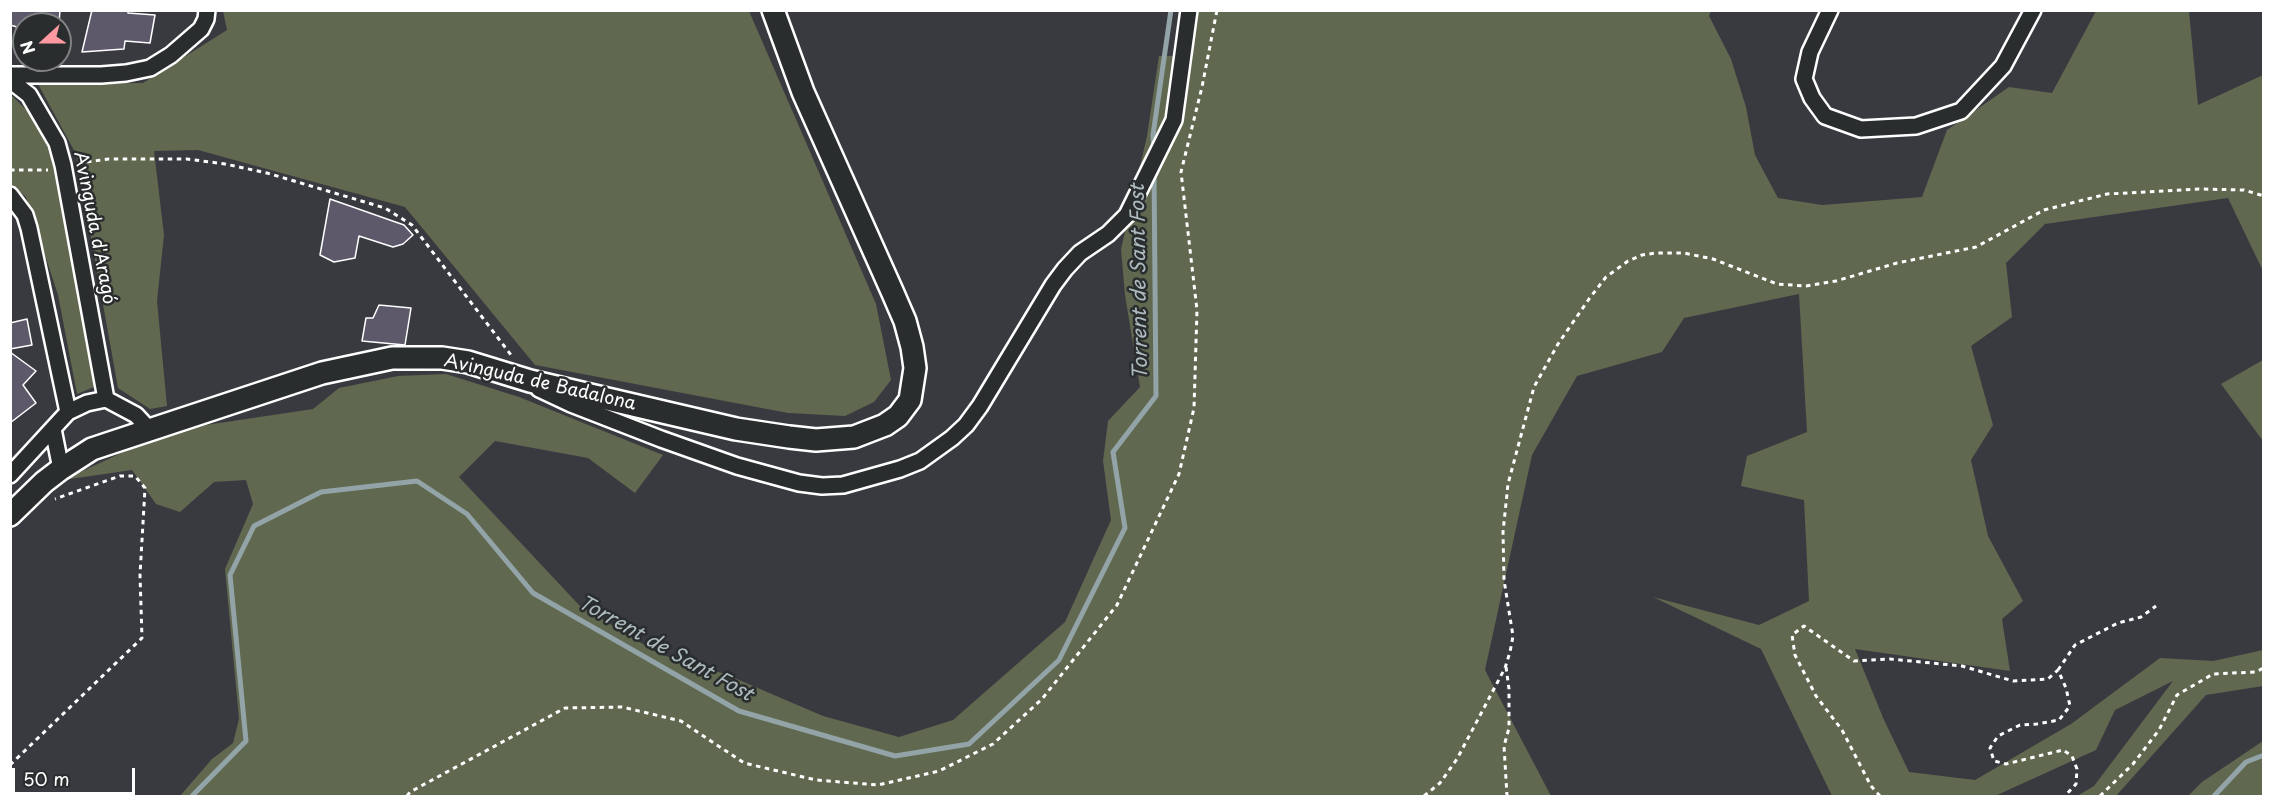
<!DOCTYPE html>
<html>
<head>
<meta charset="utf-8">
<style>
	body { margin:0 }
	#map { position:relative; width:2274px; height:807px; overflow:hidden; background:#393a40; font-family:"Playpen Sans",sans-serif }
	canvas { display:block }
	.frame { position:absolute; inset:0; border:12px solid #fff; pointer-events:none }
	.north { position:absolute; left:12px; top:12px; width:60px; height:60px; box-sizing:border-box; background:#2a2d2e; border:2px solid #7f8182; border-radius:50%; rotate:249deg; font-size:16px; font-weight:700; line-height:24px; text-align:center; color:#fff }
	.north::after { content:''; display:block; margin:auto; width:21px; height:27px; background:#ff9aa2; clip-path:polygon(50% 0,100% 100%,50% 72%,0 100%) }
	.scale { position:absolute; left:12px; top:768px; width:123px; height:27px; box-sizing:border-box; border:3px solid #fff; border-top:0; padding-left:8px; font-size:18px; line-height:21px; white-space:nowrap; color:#fff; -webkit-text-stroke:4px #2a2d2e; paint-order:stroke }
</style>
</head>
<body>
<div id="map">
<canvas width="2274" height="807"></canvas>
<div class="frame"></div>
<div class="north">N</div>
<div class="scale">50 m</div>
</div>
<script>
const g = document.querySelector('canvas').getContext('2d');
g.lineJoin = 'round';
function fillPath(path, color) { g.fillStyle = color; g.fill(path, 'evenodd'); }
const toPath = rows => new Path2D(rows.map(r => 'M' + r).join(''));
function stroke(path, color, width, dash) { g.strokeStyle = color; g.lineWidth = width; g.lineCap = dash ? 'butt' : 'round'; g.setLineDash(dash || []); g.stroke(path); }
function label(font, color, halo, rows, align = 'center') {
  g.font = font + ' "Playpen Sans",sans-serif'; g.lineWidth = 5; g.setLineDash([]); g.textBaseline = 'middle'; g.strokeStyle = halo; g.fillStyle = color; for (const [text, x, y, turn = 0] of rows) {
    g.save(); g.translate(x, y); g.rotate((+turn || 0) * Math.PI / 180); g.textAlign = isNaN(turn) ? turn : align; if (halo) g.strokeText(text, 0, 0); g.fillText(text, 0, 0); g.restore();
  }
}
const green = toPath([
	[223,11,749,11,876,304,891,380,874,402,845,416,788,413,535,365,405,207,198,150,154,151,164,235,157,301,167,406,150,409,118,388,76,154,38,84,143,83,227,30],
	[1195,11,1711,11,1709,16,1731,59,1746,107,1755,155,1778,198,1822,205,1922,197,1947,130,2009,87,2052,93,2096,11,2189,11,2198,105,2263,75,2263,271,2228,198,2045,224,2006,263,2012,317,1971,346,1993,425,1971,460,1988,536,2023,601,2002,619,2010,671,1855,649,1884,720,1909,772,1975,780,2071,724,2160,658,2213,661,2263,650,2263,686,2206,695,2116,796,2077,796,2094,786,2173,681,2115,710,2096,750,1995,796,1832,796,1761,649,1653,597,1759,625,1809,601,1804,500,1741,486,1747,456,1807,432,1799,294,1684,318,1662,352,1577,376,1532,455,1485,670,1551,796,180,796,212,759,233,743,239,719,225,569,253,504,246,480,214,482,180,512,156,504,132,470,63,480,130,449,206,425,313,409,339,388,398,376,446,374,519,397,663,455,635,493,588,458,495,441,459,477,579,605,659,654,725,674,823,716,899,737,953,720,1065,622,1111,520,1103,461,1108,421,1140,387,1125,295,1121,249,1147,136,1159,56,1178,56],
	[10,94,37,120,53,151,94,387,77,394,58,295,26,197,11,184],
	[2263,360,2263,441,2221,384],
	[2263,741,2263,796,2188,796,2202,782]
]);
const stream = toPath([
	[1154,152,1153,135,1171,10],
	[192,796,246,741,230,575,254,526,321,492,417,481,467,514,533,593,739,711,895,756,969,744,1059,660,1125,528,1113,452,1156,396,1154,170],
	[2214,796,2246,762,2264,755]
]);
const building = toPath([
	[10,10,60,10,59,24,24,24,24,29,10,25,10,10],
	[92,10,128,10,128,13,155,15,150,43,125,41,124,49,82,52,92,10],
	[330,199,404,225,413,235,403,244,393,247,359,236,355,258,334,262,320,255,330,199],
	[379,305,411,308,405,345,362,341,366,318,373,318,379,305],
	[27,319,32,345,10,349,10,323,27,319],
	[10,352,36,371,23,385,36,403,10,423,10,352]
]);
const path = toPath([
	[78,163,109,159,187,159,225,164,267,173,385,208,412,225,511,355],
	[10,170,48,170],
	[1506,667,1509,689,1509,728,1504,746,1507,796],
	[2058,670,2075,645,2118,623,2141,617,2156,606],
	[10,765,142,638,140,575,145,488,135,476,120,476,55,499],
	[407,796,410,792,565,708,622,707,681,721,744,763,816,780,878,785,939,771,993,744,1042,699,1117,605,1179,474,1194,408,1197,310,1181,172,1202,87,1217,10],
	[1424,796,1440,783,1457,759,1505,668,1510,652,1513,636,1504,580,1503,532,1508,484,1534,387,1558,344,1589,299,1606,277,1628,261,1642,255,1656,253,1684,253,1713,259,1777,284,1806,286,1836,281,1897,263,1976,247,2044,210,2107,194,2199,189,2244,190,2264,196],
	[1880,796,1871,786,1842,730,1816,696,1795,655,1792,635,1804,626,1854,661,1890,659,1962,666,2013,681,2048,679,2058,670,2066,688,2070,706,2059,720,2037,724,2020,725,1998,736,1990,748,1994,761,2006,764,2063,750,2072,756,2077,769,2076,784,2065,796],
	[2100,796,2133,764,2159,730,2177,695,2213,674,2255,672,2264,668]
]);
const street = toPath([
	[1830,10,1810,52,1804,79,1812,98,1825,116,1861,129,1916,126,1961,111,2003,66,2033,10],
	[10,75,101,75,126,73,150,68,171,55,201,29,206,19,207,10],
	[10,80,29,95,57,143,63,165,106,399,136,415,149,429],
	[10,195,25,215,29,228,68,412],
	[539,389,571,404,661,439,737,466,799,483,822,486,843,485,900,469,920,461,952,438,966,425,980,406,1053,285,1065,269,1080,253,1108,234,1127,215,1174,120,1189,10],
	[53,429,61,469],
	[10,475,68,412,87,403,106,399]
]);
const secondary = toPath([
	[10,515,44,482,61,469,92,449,107,444,322,373,392,358,442,358,468,362,530,381,736,429,789,437,816,440,854,437,885,425,898,416,910,400,915,368,912,347,905,321,892,291,803,92,773,10]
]);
const streetNames = [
	["Avinguda d'Aragó",94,228,79],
	["Avinguda de Badalona",540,383,13]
];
const waterNames = [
	["Torrent de Sant Fost",1140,282,-91],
	["Torrent de Sant Fost",665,649,29]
];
fillPath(green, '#60684f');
stroke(stream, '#93a4a8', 5);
fillPath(building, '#5d586a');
stroke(building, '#fff', 1.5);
stroke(street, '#fff', 20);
stroke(secondary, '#fff', 26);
stroke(path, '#fff', 3, [4.5, 4.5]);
stroke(street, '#2a2d2e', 15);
stroke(secondary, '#2a2d2e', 21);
label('18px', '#fff', '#2a2d2e', streetNames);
label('italic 20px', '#aebbbe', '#2a2d2e', waterNames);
</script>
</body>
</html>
